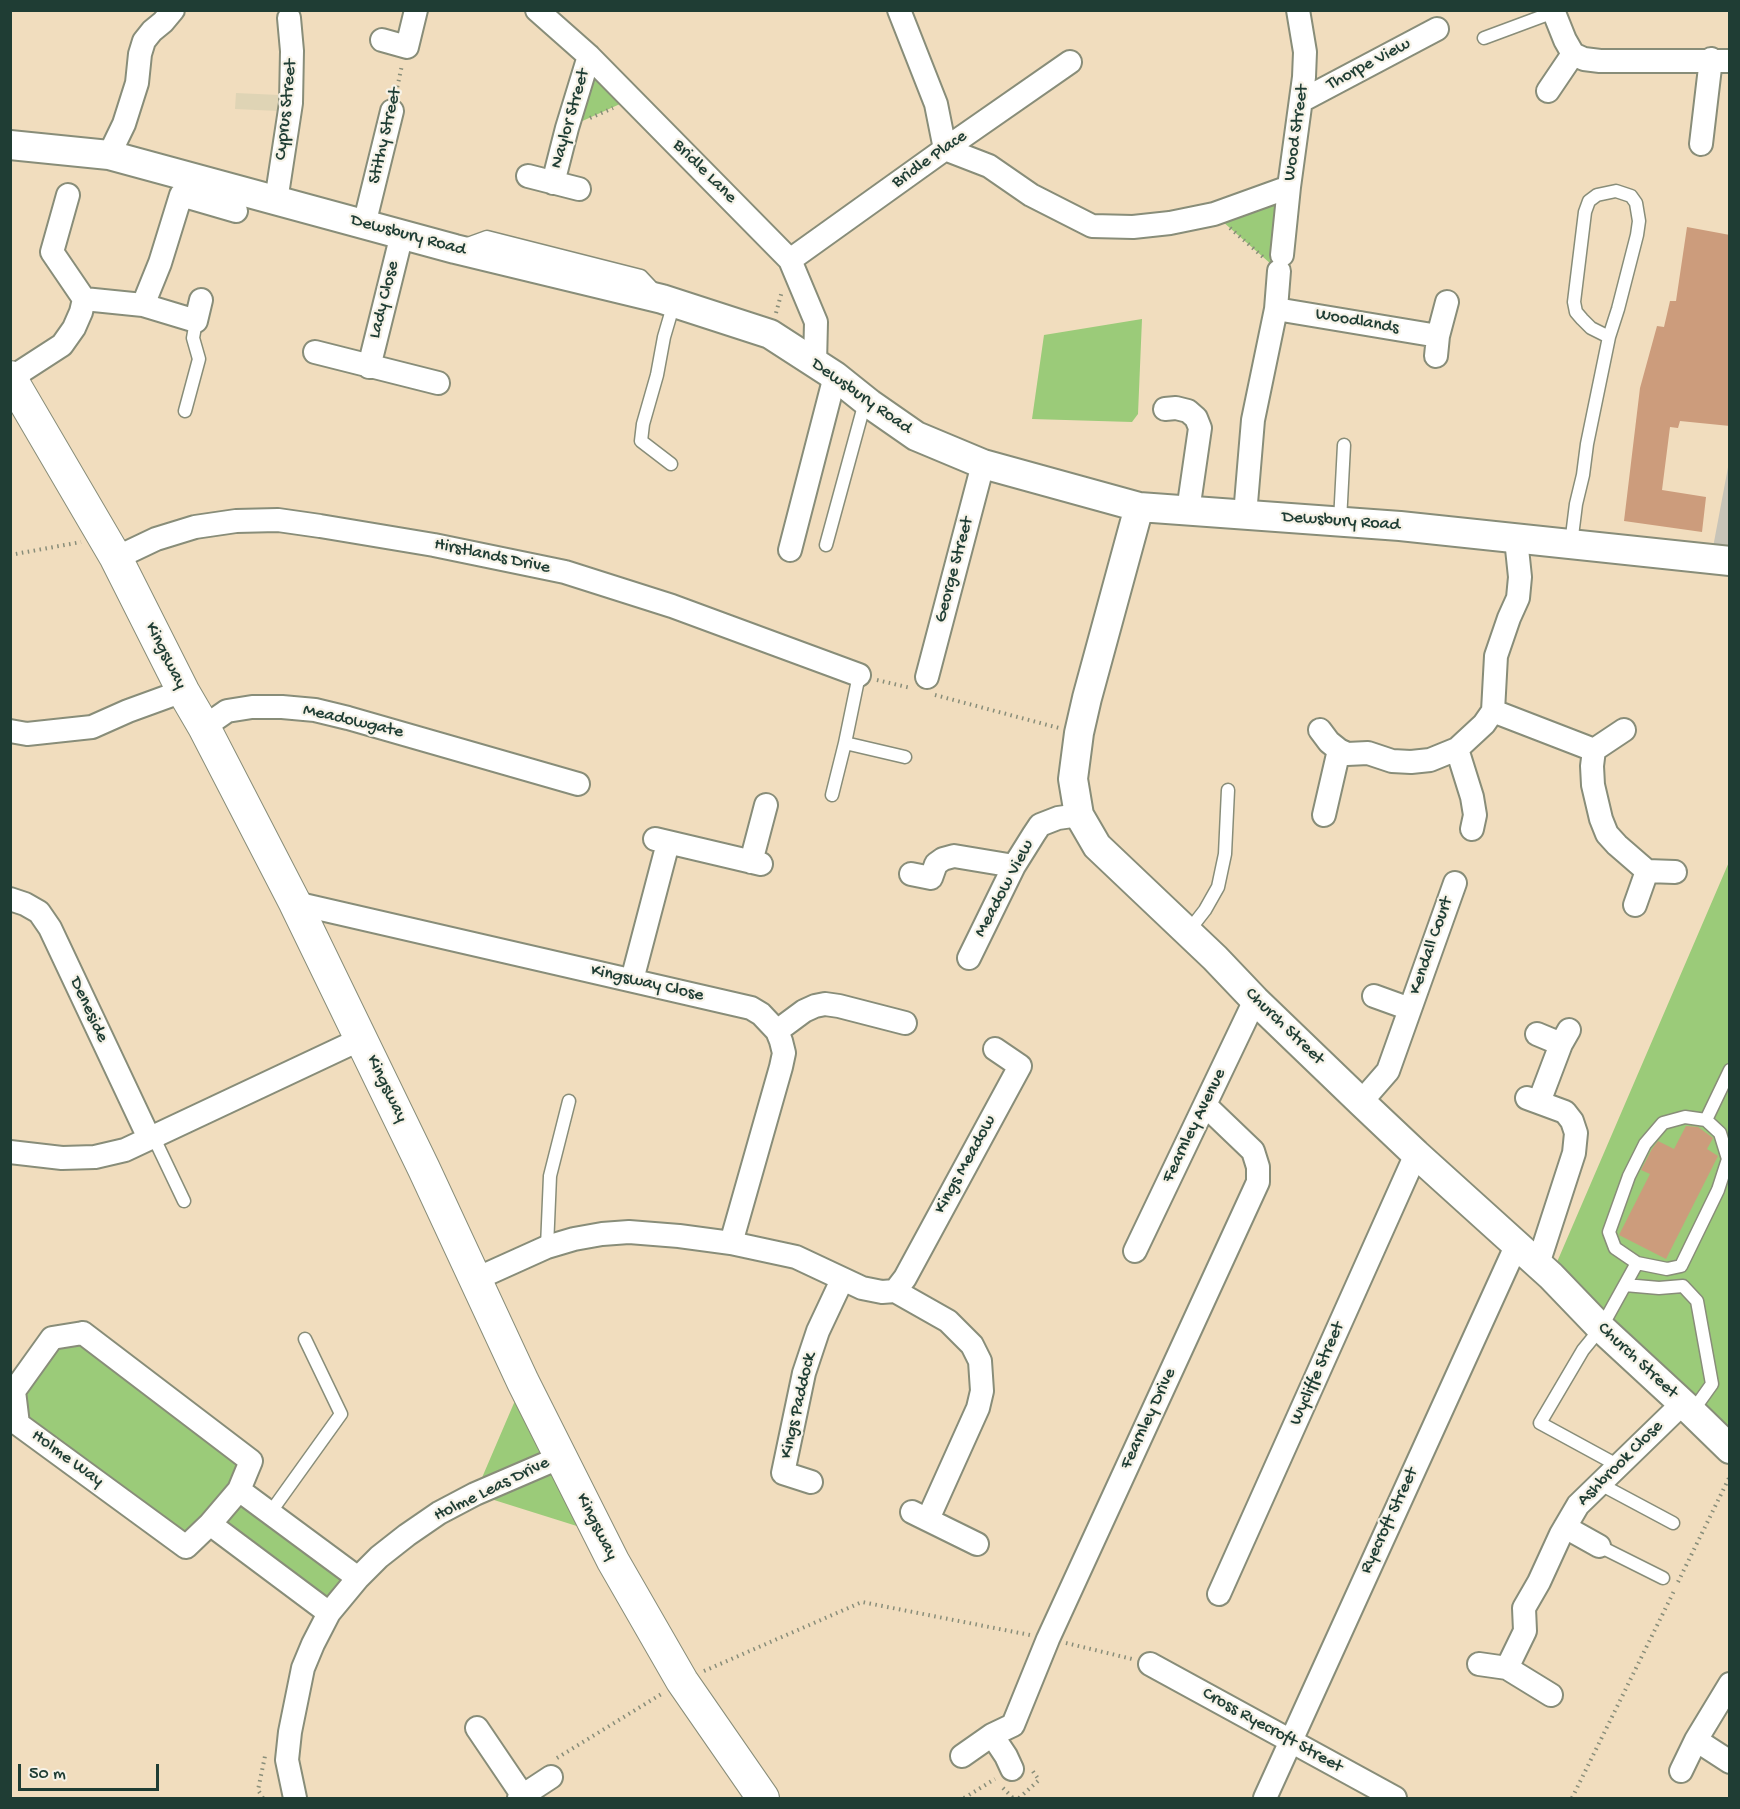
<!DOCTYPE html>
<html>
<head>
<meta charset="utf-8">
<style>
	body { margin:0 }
	#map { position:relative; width:1740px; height:1809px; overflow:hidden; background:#f1ddbe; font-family:"Gochi Hand",sans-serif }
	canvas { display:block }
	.frame { position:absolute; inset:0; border:12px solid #1f3d34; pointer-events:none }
	.scale { position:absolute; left:18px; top:1764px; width:141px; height:27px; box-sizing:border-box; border:3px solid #1f3d34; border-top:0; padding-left:8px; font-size:18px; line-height:21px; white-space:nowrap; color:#1f3d34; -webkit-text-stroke:4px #f7f3e8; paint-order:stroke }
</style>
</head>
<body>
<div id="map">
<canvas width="1740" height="1809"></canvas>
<div class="frame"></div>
<div class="scale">50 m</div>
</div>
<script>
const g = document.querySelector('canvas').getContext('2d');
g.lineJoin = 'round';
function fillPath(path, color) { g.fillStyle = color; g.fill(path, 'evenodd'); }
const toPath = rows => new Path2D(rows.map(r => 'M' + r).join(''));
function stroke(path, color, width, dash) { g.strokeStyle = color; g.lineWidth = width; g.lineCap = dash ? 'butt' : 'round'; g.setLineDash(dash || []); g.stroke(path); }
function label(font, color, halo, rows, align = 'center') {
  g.font = font + ' "Gochi Hand",sans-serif'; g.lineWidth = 4.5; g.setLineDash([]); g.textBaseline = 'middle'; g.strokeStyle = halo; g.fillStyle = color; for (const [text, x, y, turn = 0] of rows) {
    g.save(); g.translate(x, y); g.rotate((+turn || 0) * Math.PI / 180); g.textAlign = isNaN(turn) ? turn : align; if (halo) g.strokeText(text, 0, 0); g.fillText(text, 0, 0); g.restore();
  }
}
const built = toPath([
	[236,93,279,95,278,111,235,109]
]);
const industrial = toPath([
	[1729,462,1729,561,1711,558]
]);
const green = toPath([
	[589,56,631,99,567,128],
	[1289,187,1279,271,1214,214],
	[1142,319,1138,414,1132,422,1032,419,1044,335],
	[1729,862,1729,1449,1551,1276],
	[83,1333,251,1461,240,1490,358,1578,329,1613,210,1525,186,1547,18,1424,14,1391,52,1338],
	[523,1382,599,1533,475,1494]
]);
const building = toPath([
	[1687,227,1730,235,1730,426,1680,421,1678,428,1670,427,1662,490,1706,497,1702,532,1624,521,1640,388,1657,326,1664,327,1670,301,1676,301],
	[1686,1126,1698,1127,1713,1138,1707,1149,1718,1156,1666,1259,1619,1235,1650,1174,1641,1170,1652,1149,1658,1141,1674,1149]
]);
const path = toPath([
	[396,93,402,65],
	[590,118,613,108],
	[1230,228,1263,257],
	[776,313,782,291],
	[10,555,81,542],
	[877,680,911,688],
	[935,695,1059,728],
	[1678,1582,1730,1476],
	[1066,1643,1132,1659],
	[704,1671,862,1602,1030,1635],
	[557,1758,663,1693],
	[1003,1788,1013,1798],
	[263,1798,258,1790,265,1756],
	[964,1798,995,1779],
	[1019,1798,1039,1780,1032,1770],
	[1572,1798,1675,1589]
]);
const service = toPath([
	[1484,38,1554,12],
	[465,245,487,237,641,276,656,292],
	[185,411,199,359,193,338,196,321],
	[671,464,641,441,643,424,657,375,664,337,674,303],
	[1340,521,1344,445],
	[1571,544,1576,504,1583,475,1587,444,1609,337,1618,309,1637,235,1639,221,1636,203,1631,196,1616,191,1597,195,1589,201,1585,212,1574,302,1576,312,1582,319,1591,328,1609,337],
	[826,545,865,402],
	[845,743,905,757],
	[832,795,845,743,859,675],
	[1187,933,1205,910,1218,887,1225,854,1228,790],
	[153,1136,184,1201],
	[547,1247,550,1176,569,1101],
	[1637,1263,1615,1248,1609,1232,1629,1176,1645,1144,1663,1123,1685,1117,1706,1120],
	[1625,1285,1659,1288,1683,1286,1697,1301,1712,1384,1692,1412],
	[1619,1466,1540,1423,1583,1350,1601,1328,1637,1263,1667,1269,1681,1266,1718,1190,1728,1159,1720,1133,1706,1120,1730,1070],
	[1600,1484,1673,1523],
	[270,1513,341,1414,305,1339],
	[1599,1546,1663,1578]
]);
const minor = toPath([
	[537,10,589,56,790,260,816,322,815,364],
	[899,10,936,104,945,149,989,166,1031,195,1092,226,1133,227,1170,223,1214,214,1289,187],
	[1553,10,1565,40,1573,54,1584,59,1600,61,1730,61],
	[382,40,407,47,416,10],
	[1548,91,1573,54],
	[1301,101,1437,29],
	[1701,144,1711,59],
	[109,155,124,124,137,83,140,54,144,41,152,31,163,22,173,10],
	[528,176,579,189],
	[553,183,567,128,589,56],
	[276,201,291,103,292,51,289,18],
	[364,225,392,111],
	[1282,255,1289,187,1304,77,1305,52,1298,10],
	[790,260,945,149,1070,62],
	[84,299,143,305,196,321,201,300],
	[143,305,160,263,181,195,236,211],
	[1276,309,1438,336],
	[315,352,438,383],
	[1436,356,1438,336,1447,302],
	[369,367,402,234],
	[11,378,62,345,74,328,81,312,84,299,52,252,68,195],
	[1165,409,1176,408,1188,411,1196,418,1200,428,1188,511],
	[1245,515,1253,420,1276,309,1279,271],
	[790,550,835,376],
	[116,558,156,539,195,527,236,521,278,520,320,526,434,545,565,572,672,606,859,675],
	[927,677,983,464],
	[1493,711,1594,750,1624,730],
	[204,727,227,711,252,707,282,707,315,710,348,718,578,784],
	[1320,730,1329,742,1339,750,1347,754,1368,753,1392,761,1411,762,1430,760,1457,749,1484,724,1493,711,1496,656,1509,618,1518,598,1520,577,1516,539],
	[10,731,27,734,92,727,128,711,183,691],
	[1457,749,1472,797,1475,815,1472,829],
	[1594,750,1592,766,1593,785,1601,819,1607,834,1617,845,1647,871],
	[1324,815,1339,750],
	[655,839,761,864],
	[751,862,766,805],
	[911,874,931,878,936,864,943,859,954,856,1014,866],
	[10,899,25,904,39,912,50,928,149,1138],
	[295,903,751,1008,761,1014,777,1031,781,1041,784,1053,781,1067,731,1243],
	[1635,905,1647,871,1675,872],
	[969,958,1014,866,1034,834,1040,825,1058,818,1079,815],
	[632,980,668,843],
	[1374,996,1410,1009],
	[777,1031,804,1011,815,1006,825,1004,839,1006,905,1023],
	[1537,1034,1561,1044],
	[1527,1098,1565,1112,1572,1121,1576,1133,1574,1153,1538,1264],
	[1361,1102,1388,1071,1455,883],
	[1539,1102,1561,1044,1569,1030],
	[10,1152,62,1158,95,1157,125,1150,361,1039],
	[1135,1251,1255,1000],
	[476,1279,547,1247,574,1239,602,1234,629,1232,679,1236,731,1243,796,1257,862,1288,882,1292,895,1291,948,1321,972,1345,980,1361,982,1391,978,1408,928,1519],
	[895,1291,905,1278,1020,1066,995,1049],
	[83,1333,251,1461,239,1490,210,1524,186,1547,18,1424,14,1391,52,1338,83,1333],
	[811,1482,783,1473,804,1373,818,1331,842,1280],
	[239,1490,358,1578],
	[912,1512,977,1544],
	[210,1524,329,1613],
	[1565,1527,1599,1546],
	[1219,1594,1416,1154],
	[1150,1664,1395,1798],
	[1479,1664,1507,1668,1551,1695],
	[1507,1668,1525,1631,1524,1608,1539,1582,1561,1534,1578,1505,1682,1404],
	[477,1728,523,1796],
	[992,1735,1006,1756,1012,1769],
	[1696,1740,1730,1762],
	[962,1756,992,1735,1013,1725,1048,1639,1258,1182,1258,1167,1253,1151,1206,1106],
	[1681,1771,1696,1740,1730,1684],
	[295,1798,287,1760,290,1732,303,1668,313,1644,329,1613,358,1578,379,1557,407,1535,439,1513,475,1494,561,1457],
	[519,1798,551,1777],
	[1265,1798,1517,1244]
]);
const tertiary = toPath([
	[10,145,109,155,455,249,662,299,770,334,835,376,870,404,916,436,983,464,1139,507,1400,526,1730,561],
	[1139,507,1087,698,1079,733,1073,779,1079,815,1097,846,1215,958,1255,1000,1361,1102,1416,1154,1551,1276,1601,1328,1692,1412,1730,1449]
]);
const secondary = toPath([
	[10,377,116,558,183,691,204,727,295,903,424,1169,523,1382,613,1561,682,1681,763,1798]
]);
const streetNames = [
	["Thorpe View",1369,65,-28],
	["Cyprus Street",287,110,-84],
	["Naylor Street",571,119,-74],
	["Wood Street",1297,133,-82],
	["Stithy Street",386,136,-77],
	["Bridle Place",930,160,-35],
	["Bridle Lane",704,172,45],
	["Dewsbury Road",408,236,15],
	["Lady Close",385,300,-76],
	["Woodlands",1357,322,10],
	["Dewsbury Road",861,397,35],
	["Dewsbury Road",1341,522,4],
	["Hirstlands Drive",492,557,12],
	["George Street",955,570,-75],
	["Kingsway",165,656,63],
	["Meadowgate",353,722,13],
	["Meadow View",1005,889,-62],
	["Kendall Court",1432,946,-71],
	["Kingsway Close",647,984,13],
	["Deneside",88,1010,65],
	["Church Street",1284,1027,44],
	["Kingsway",386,1089,64],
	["Fearnley Avenue",1195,1126,-64],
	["Kings Meadow",966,1165,-61],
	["Church Street",1637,1361,43],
	["Wycliffe Street",1318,1374,-66],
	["Kings Paddock",799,1406,-77],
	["Fearnley Drive",1149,1419,-65],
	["Holme Way",67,1459,36],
	["Ashbrook Close",1621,1464,-45],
	["Holme Leas Drive",492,1490,-26],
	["Ryecroft Street",1390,1521,-65],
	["Kingsway",596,1527,63],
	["Cross Ryecroft Street",1272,1731,29]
];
fillPath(built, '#dfd4b5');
fillPath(industrial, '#c8c4b8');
fillPath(green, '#9bcb79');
fillPath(building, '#cc9c7c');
stroke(service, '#888d79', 15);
stroke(minor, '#888d79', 26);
stroke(tertiary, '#888d79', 32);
stroke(secondary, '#888d79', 34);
stroke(path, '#888d79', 4, [1.5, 4.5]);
stroke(service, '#fff', 12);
stroke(minor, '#fff', 22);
stroke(tertiary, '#fff', 28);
stroke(secondary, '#fff', 32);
label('18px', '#1f3d34', '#f7f3e8', streetNames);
</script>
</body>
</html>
